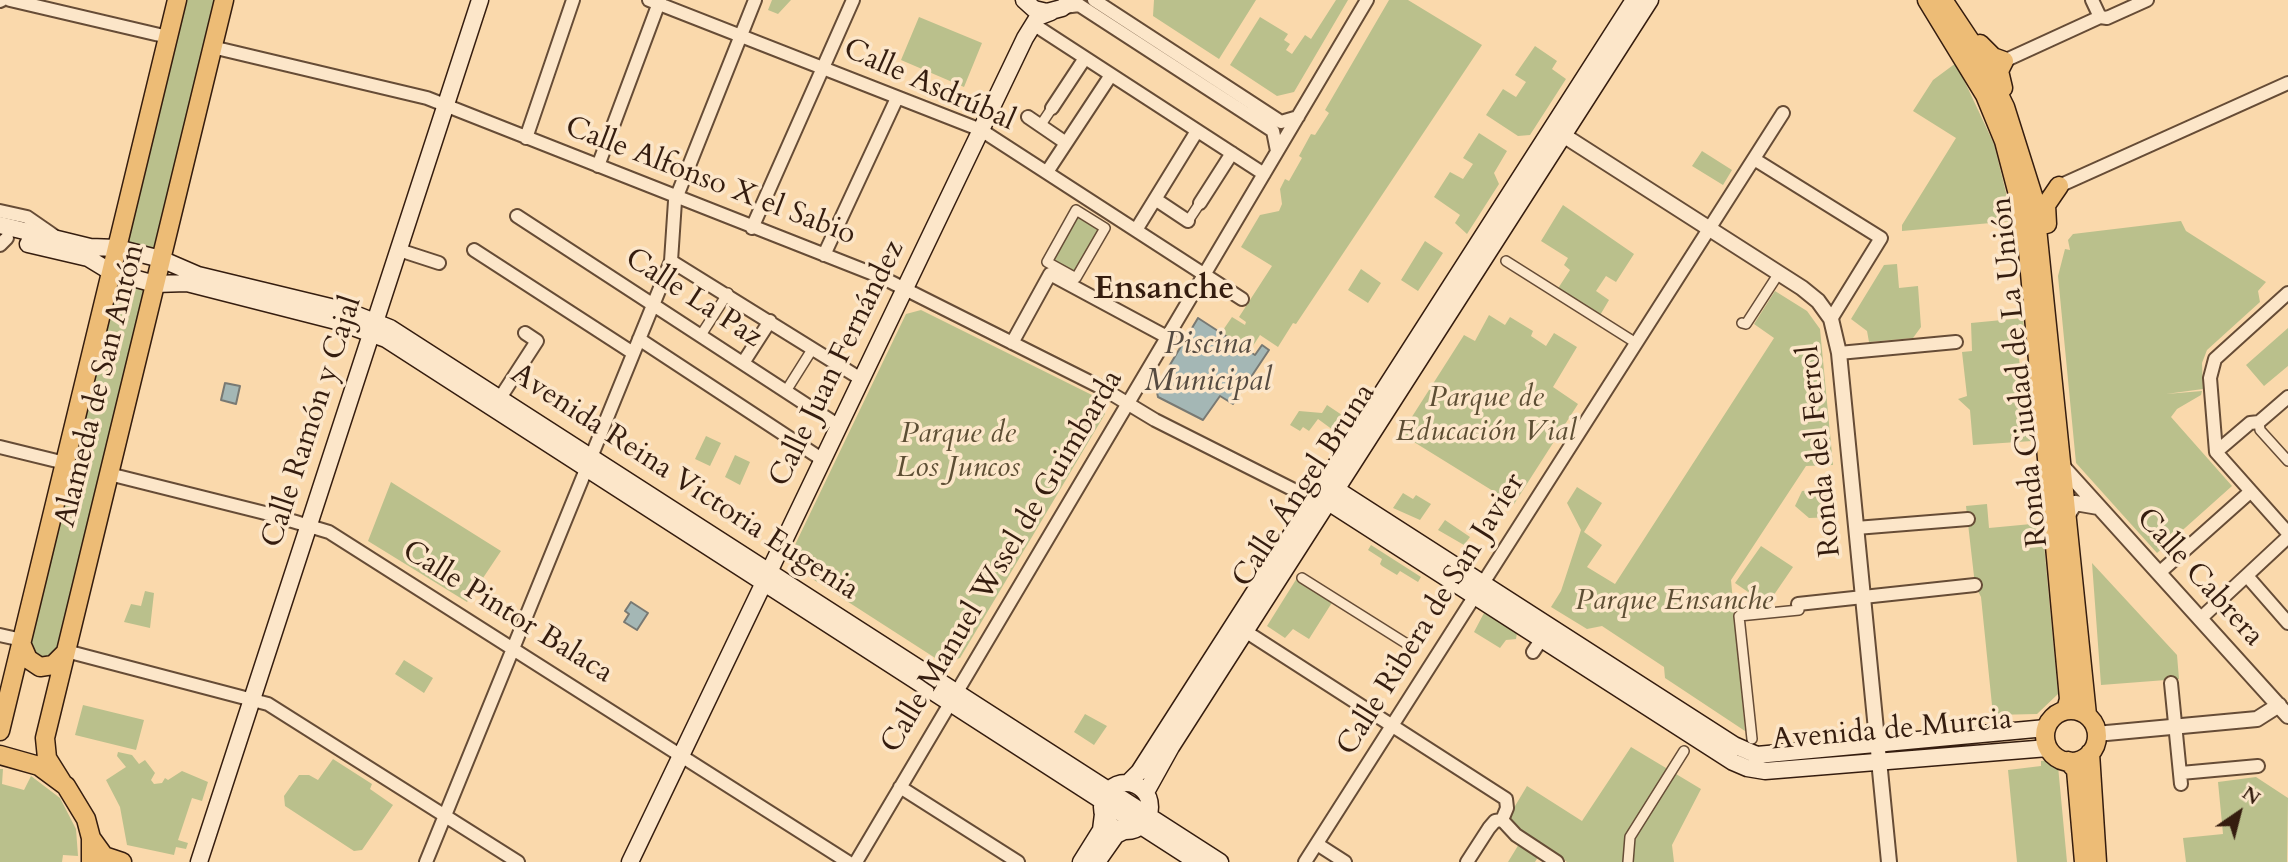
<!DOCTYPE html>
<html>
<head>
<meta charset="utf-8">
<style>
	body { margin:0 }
	#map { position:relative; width:2288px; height:862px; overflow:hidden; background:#fad9ac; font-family:Cardo,serif }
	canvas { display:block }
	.north { position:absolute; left:2204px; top:778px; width:70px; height:70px; -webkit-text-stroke:5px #fce6c9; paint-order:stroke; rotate:35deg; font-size:19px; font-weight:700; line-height:28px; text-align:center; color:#351d0f }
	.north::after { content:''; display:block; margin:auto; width:24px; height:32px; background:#351d0f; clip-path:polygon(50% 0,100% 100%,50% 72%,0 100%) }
</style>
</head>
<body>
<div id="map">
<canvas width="2288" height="862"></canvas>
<div class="north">N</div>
</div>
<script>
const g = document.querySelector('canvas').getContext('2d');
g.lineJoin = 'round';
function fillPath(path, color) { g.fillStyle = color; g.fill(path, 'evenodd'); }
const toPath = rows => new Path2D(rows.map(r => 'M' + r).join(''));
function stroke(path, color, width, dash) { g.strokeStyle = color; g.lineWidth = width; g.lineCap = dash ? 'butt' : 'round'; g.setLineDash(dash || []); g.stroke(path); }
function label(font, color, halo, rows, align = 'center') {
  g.font = font + ' Cardo,serif'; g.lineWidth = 7; g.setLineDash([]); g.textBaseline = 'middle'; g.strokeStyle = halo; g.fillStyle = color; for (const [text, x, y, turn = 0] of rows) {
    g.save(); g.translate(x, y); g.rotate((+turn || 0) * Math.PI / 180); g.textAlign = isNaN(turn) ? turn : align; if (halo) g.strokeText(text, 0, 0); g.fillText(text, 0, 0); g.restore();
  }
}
const green = toPath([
	[177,0,224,0,161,259,117,248],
	[772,0,791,0,778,14,768,10],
	[1154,0,1256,0,1219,59,1153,16],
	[1336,0,1348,0,1294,92,1277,96,1230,65,1260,17,1288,34,1284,40,1290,44,1286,50,1292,54,1305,35,1311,39],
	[1389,0,1408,0,1482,45,1296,324,1293,323,1278,347,1260,335,1249,352,1221,333,1232,317,1245,325,1246,322,1239,317,1272,266,1241,247,1260,215,1279,211,1282,204,1280,189,1285,179,1289,181,1302,158,1299,156,1311,134,1315,135,1329,113,1325,110],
	[919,17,982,43,964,87,901,60],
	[1535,46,1557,61,1552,69,1566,79,1530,135,1518,136,1486,115,1503,89,1516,97,1526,82,1515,75],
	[1956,63,1994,144,2013,221,1902,231,1902,225,1956,138,1913,111,1933,80],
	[1479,133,1507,151,1494,173,1499,184,1467,234,1455,223,1460,215,1434,197,1450,172,1463,179,1473,164,1463,158],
	[1702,151,1732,170,1723,185,1692,166],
	[1563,205,1634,254,1616,282,1606,276,1596,291,1609,300,1599,317,1557,290,1570,270,1564,265,1568,258,1541,241],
	[1076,210,1105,228,1076,278,1047,262],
	[2181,221,2186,231,2266,282,2258,291,2260,302,2207,350,2202,363,2203,389,2166,394,2202,391,2201,395,2177,409,2171,417,2232,486,2157,553,2076,463,2058,276,2065,249,2070,250,2068,240,2073,234],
	[1425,241,1443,253,1418,291,1401,280],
	[1897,264,1899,288,1918,286,1921,327,1913,338,1869,342,1867,331,1851,319,1884,265],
	[1361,269,1381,283,1368,303,1348,290],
	[111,272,155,284,65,653,53,665,23,650],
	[1775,291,1807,311,1820,329,1833,465,1806,466,1731,580,1745,731,1665,678,1664,667,1602,626,1587,629,1551,607,1561,591,1581,530,1567,503,1577,487,1602,503,1584,532,1602,545,1587,567,1615,584,1774,338,1754,324],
	[921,310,1100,399,1105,414,960,658,943,663,797,569,793,549,906,314],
	[1489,315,1505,325,1510,317,1533,331,1531,336,1546,346,1554,333,1577,347,1553,387,1578,404,1514,504,1401,434,1464,335,1475,341],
	[2023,318,2025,337,2018,347,2026,431,2032,441,1973,445,1970,410,1958,399,1967,396,1962,352,1972,351,1971,323],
	[2288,328,2288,366,2264,386,2246,365],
	[1327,405,1342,415,1333,430,1318,419,1309,431,1303,427,1300,431,1290,425,1299,411,1322,413],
	[706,436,721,443,710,466,695,459],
	[735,455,750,462,740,485,725,477],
	[391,482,501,551,467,602,368,541],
	[1833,488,1835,517,1809,518,1795,506,1802,491],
	[1403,493,1413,499,1416,495,1431,504,1420,520,1393,508],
	[1987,504,1989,528,2042,523,2058,694,2037,714,1993,715,1981,597,1975,585,1966,506],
	[1445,520,1470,537,1464,545,1438,530],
	[1371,545,1421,577,1418,582,1400,571,1397,575,1382,566,1380,564,1382,559,1368,550],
	[1761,546,1793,567,1767,605,1735,583],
	[2092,563,2177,655,2179,679,2101,685],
	[1297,578,1333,601,1309,639,1293,629,1285,638,1267,626],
	[145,591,154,593,150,628,124,622,131,604,141,606],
	[1484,613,1517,633,1516,639,1506,640,1500,648,1474,632],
	[404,660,433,678,424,693,395,674],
	[83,705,144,720,136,750,75,735],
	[1085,714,1107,726,1094,745,1074,732],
	[1631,747,1701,789,1672,845,1674,862,1567,862,1518,830,1509,816,1527,786,1582,821],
	[118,752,132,755,139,764,145,760,155,773,151,780,154,784,162,783,165,778,168,780,182,771,208,782,202,801,192,798,178,840,188,843,186,849,176,847,174,855,127,845,120,807,106,780,126,767,117,756],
	[333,759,372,784,370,789,393,805,362,850,354,851,285,806,284,796,299,775,309,775,318,780],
	[2049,760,2058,766,2067,862,2017,862,2008,770,2041,766,2041,761],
	[0,769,3,769,2,784,24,790,31,776,60,798,76,829,78,856,63,855,62,862,0,862],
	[2256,777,2288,798,2287,862,2186,862,2183,838,2223,834,2218,782],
	[1519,844,1538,857,1535,862,1508,862]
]);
const water = toPath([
	[1198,318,1255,355,1262,345,1269,350,1233,404,1220,396,1203,420,1158,397,1156,388,1198,318],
	[225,383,240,386,236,404,221,400,225,383],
	[631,602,648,613,637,630,624,622,629,614,625,611,631,602]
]);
const pedestrian = toPath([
	[1040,126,1052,108],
	[1076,210,1105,228,1076,278,1047,262,1076,210],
	[1188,221,1200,203],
	[1506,261,1636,343],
	[1742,323,1746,324,1779,273],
	[701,335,728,293],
	[786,391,813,348],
	[2259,422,2260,430,2288,461],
	[1302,578,1415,649],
	[1752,739,1739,616,1799,610,1798,604],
	[1628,862,1630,837,1684,751]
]);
const minor = toPath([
	[10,0,168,37],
	[649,0,981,130,1242,299],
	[1094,0,1281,122,1298,117],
	[2092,0,2100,17],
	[0,1,2,0],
	[1064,7,1079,5,1273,131,1277,151],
	[1033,24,1264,174],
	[212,47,427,98,881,277,1102,388,1155,420,1294,490,1317,495],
	[2004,61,2100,17,2107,18,2147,0],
	[1052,108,1085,58],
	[1028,117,1066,143],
	[526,138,573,0],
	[1754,159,1881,238,1831,319],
	[598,166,660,0],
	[1047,172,1111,75],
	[2059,186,2288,83],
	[1155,199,1188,221],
	[1200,203,1232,153],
	[0,211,27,217,53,235],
	[517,216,839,426],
	[752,228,853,0],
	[1136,230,1197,131],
	[0,245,7,238],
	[399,250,439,263],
	[474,250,633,353],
	[824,255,897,98],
	[671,261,861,379],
	[2288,293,2215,359,2210,378,2216,452,2288,533],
	[639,339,823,460],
	[1012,343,1050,274,1167,337],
	[1839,353,1956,342],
	[743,363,770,321],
	[500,398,537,341,525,333],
	[0,447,65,463],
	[2216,452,2250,423,2259,422,2288,397],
	[109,474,269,514,329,532,848,862],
	[1856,528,1968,519],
	[2159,573,2250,492],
	[2247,576,2288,623],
	[1798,604,1975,585],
	[2200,619,2288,537],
	[1245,631,1506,799,1507,808,1502,820,1495,821,1489,828,1467,862],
	[0,635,22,640],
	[66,651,268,704,518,862],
	[1533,652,1545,634],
	[2171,683,2181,784],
	[2181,773,2258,766],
	[900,787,1018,862],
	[1502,820,1516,835,1557,862],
	[1317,844,1345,862],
	[426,862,671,261,675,201,755,0],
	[856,862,1367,0],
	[1305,862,1783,113]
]);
const tertiary = toPath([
	[1563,135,1802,288,1818,301,1831,319,1839,353,1889,862],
	[2062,466,2288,716],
	[2066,518,2075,503,2098,507],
	[2096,734,2257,719,2279,705]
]);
const secondary = toPath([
	[1024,0,1034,9,1047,12,1062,8,1072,0],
	[0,225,90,247,117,248,161,259,198,275,347,311,390,328,1220,862],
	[28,244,88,258,111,272,155,284,187,283,336,321,386,339,1197,862],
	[1328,484,1734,745,1757,755,2046,728],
	[1319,496,1733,762,1747,768,1765,771,2048,748],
	[1129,782,1139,772,1634,0],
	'1102 807a24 24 0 1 1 48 0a24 24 0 1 1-48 0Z',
	[1146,792,1171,747,1650,0],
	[199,862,480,0],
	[630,862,1025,38,1038,17,1051,12],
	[1081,862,1101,830,1103,814],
	[1097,862,1116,835,1124,831]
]);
const primary = toPath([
	[1927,0,1985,95,2004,141,2020,202,2028,251,2069,699,2066,710],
	[1943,0,1979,54,2005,107,2034,199,2087,715],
	[1980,44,1993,57,2004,61,1999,71,2003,88],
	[2047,224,2046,205,2059,186],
	[21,643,28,659,40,667,53,665,65,653],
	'2045 736a26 26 0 1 1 52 0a26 26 0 1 1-52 0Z',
	[0,731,177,0],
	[2090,753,2097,862],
	[0,755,39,766,66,786,86,819,91,838,91,862],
	[2068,761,2076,770,2084,862],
	[62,782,47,758,45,738,224,0],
	[91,838,104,856,122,862]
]);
const streetNames = [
	["Calle Asdrúbal",929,86,24],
	["Calle Alfonso X el Sabio",710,182,21],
	["Calle La Paz",693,299,33],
	["Calle Juan Fernández",838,364,-64],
	["Ronda Ciudad de La Unión",2021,372,-96],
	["Alameda de San Antón",101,386,-76],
	["Calle Ramón y Cajal",313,422,-72],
	["Ronda del Ferrol",1821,451,-96],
	["Avenida Reina Victoria Eugenia",684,483,33],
	["Calle Ángel Bruna",1305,486,-57],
	["Calle Manuel Wssel de Guimbarda",1003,562,-59],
	["Calle Cabrera",2199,578,48],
	["Calle Pintor Balaca",507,613,32],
	["Calle Ribera de San Javier",1432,615,-58],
	["Avenida de Murcia",1892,731,-5]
];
const parkNames = [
	["Parque de",1486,399],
	["Educación Vial",1486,433],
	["Parque de",958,435],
	["Los Juncos",958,469],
	["Parque Ensanche",1674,602]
];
const neighbourhoodNames = [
	["Ensanche",1164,291]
];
const waterNames = [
	["Piscina",1208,346],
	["Municipal",1208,383]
];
fillPath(green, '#bac08c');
fillPath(water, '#a4b7b5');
stroke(water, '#787973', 2);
stroke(pedestrian, '#664c36', 12);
stroke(minor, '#664c36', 16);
stroke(tertiary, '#664c36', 18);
stroke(secondary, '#351d0f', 19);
stroke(primary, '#351d0f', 21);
stroke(pedestrian, '#fce6c9', 9);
stroke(minor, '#fce6c9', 12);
stroke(tertiary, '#fce6c9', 14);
stroke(secondary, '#fce6c9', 16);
stroke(primary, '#edbc76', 18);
label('30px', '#351d0f', '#fce6c9', streetNames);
label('italic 30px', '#5d4e34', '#fce6c9', parkNames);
label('bold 32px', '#351d0f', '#fce6c9', neighbourhoodNames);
label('italic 32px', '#564b41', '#fce6c9', waterNames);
</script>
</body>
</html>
